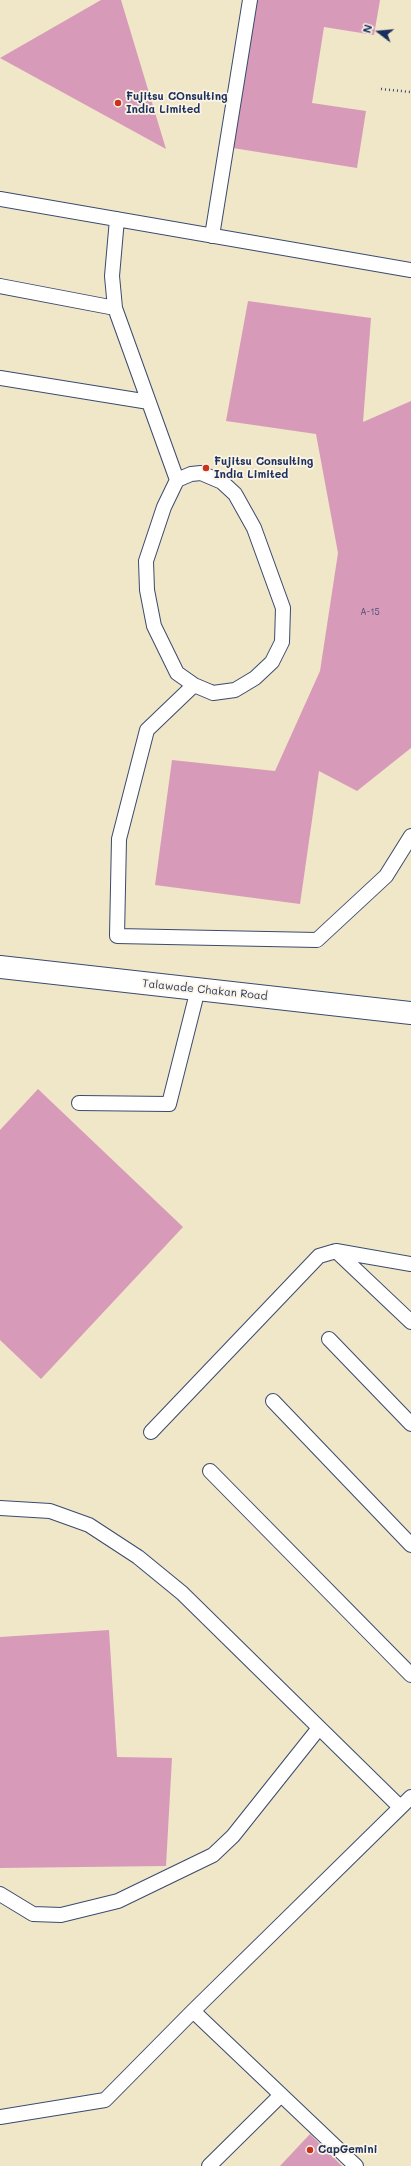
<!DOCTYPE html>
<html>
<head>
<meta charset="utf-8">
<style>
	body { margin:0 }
	#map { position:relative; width:411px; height:2166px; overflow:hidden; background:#f0e6c8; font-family:Mali,sans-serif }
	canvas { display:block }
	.north { position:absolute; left:359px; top:12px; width:40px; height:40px; -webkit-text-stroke:3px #fcf5e5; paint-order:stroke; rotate:286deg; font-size:11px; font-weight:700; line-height:16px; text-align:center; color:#1b2f5e }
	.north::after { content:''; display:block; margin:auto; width:14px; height:18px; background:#1b2f5e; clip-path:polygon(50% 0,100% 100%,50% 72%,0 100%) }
</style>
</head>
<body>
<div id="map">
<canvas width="411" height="2166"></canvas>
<div class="north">N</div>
</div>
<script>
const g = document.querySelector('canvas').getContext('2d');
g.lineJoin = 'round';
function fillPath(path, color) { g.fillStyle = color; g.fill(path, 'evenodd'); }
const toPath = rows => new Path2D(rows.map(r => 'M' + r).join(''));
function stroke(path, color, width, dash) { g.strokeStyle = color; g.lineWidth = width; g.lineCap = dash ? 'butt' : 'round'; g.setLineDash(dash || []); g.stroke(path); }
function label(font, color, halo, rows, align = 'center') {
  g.font = font + ' Mali,sans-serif'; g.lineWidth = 3.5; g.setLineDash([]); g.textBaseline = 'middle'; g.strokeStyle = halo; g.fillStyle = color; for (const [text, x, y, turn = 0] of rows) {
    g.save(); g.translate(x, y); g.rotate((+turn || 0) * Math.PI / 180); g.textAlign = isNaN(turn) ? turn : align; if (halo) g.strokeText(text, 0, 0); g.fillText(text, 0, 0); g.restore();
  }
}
const building = toPath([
	[101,0,121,0,166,149,0,58],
	[256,0,380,0,374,35,324,27,312,103,366,111,357,168,233,148],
	[248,301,371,318,363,422,411,401,411,748,357,791,319,771,300,904,155,885,172,760,275,771,320,671,338,553,316,434,226,421],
	[38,1089,183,1227,41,1379,0,1340,0,1130],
	[109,1630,117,1757,172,1758,166,1866,0,1868,0,1637],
	[310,2134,342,2166,280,2166]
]);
const path = toPath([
	[381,89,411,92]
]);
const service = toPath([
	[0,199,411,270],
	[117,219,112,276,115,308,177,480],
	[212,236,250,0],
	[0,286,115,308],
	[0,378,149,402],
	[201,473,222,482,235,494,254,528,283,608,282,642,272,662,255,678,235,690,213,693,194,685,177,673,154,626,147,590,146,561,164,507,177,480,191,474,201,473],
	[194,685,147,730,119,839,117,936,317,940,386,876,411,836],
	[79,1103,169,1104,198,989],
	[336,1251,411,1322],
	[329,1339,411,1424],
	[273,1401,411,1545],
	[151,1432,319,1256,336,1251,411,1264],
	[210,1471,411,1675],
	[0,1508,50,1511,89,1525,138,1557,182,1593,400,1807],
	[0,1894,33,1914,61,1915,118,1901,213,1855,233,1836,319,1728],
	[193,2011,356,2166],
	[0,2117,105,2100,193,2011,411,1797],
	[209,2166,281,2095]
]);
const secondary = toPath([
	[0,967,411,1013]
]);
const markers = [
	[118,103,4,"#c8321e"],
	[206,468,4,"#c8321e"],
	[310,2150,4,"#c8321e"]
];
const numberNames = [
	["A-15",370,612]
];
const poiNames = [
	["Fujitsu COnsulting",126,97],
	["India Limited",126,110],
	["Fujitsu Consulting",214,462],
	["India Limited",214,475],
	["CapGemini",318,2150]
];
const streetNames = [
	["Talawade Chakan Road",205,990,6]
];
fillPath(building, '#d79bb9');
stroke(service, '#3b4a6e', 16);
stroke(secondary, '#3b4a6e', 24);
stroke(path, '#3b4a6e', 2.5, [1, 3]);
stroke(service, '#fff', 14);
stroke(secondary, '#fff', 22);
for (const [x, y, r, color] of markers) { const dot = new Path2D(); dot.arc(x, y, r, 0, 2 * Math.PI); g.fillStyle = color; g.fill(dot); stroke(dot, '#fcf5e5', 1.5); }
label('9px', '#4a4a75', null, numberNames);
label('bold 11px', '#1b2f5e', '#fcf5e5', poiNames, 'left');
label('11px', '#1b2f5e', '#fcf5e5', streetNames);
</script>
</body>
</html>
